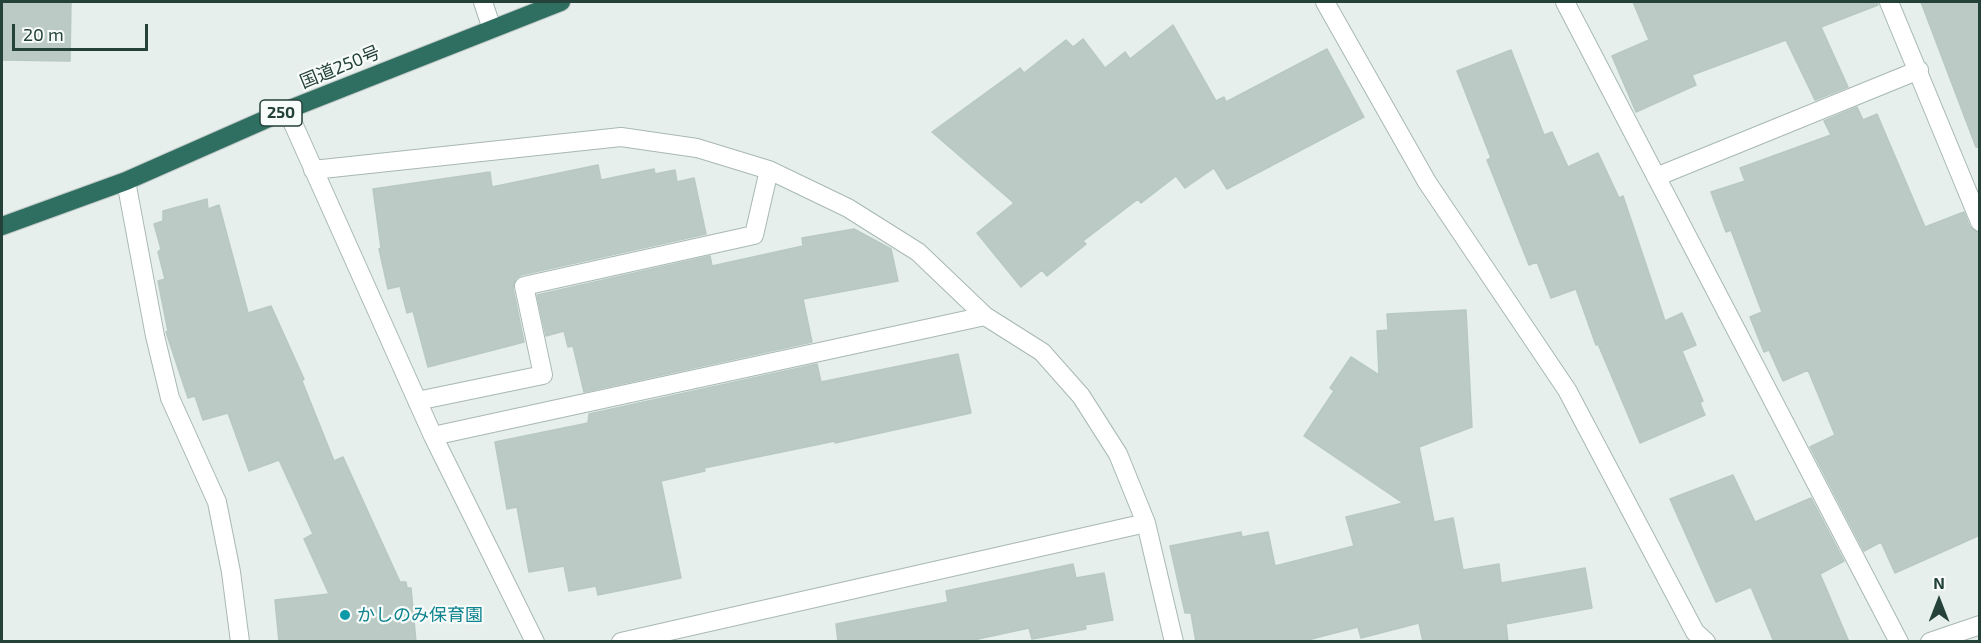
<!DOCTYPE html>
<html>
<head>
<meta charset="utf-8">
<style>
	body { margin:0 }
	#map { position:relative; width:1981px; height:643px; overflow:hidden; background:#e6efeb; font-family:"Exo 2",sans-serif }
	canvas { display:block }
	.frame { position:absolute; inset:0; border:3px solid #24423a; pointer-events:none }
	.north { position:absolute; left:1909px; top:571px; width:60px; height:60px; -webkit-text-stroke:4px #f7fbf9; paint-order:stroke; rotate:0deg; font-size:16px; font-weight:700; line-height:24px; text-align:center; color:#24423a }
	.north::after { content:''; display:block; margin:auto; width:21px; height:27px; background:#24423a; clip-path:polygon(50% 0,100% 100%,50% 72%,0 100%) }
	.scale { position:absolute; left:12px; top:24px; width:136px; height:27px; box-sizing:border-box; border:3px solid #24423a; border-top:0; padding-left:8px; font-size:18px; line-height:21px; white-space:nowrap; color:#24423a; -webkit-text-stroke:4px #f7fbf9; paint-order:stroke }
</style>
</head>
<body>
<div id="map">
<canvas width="1981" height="643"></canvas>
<div class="frame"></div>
<div class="north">N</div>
<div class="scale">20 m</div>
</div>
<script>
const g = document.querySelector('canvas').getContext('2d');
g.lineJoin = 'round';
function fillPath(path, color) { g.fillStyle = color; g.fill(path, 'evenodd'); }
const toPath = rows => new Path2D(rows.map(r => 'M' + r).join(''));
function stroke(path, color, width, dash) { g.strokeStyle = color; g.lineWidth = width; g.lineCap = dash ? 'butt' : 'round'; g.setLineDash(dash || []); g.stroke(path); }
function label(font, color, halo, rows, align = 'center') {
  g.font = font + ' "Exo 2","Noto Sans JP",sans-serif'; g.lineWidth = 4.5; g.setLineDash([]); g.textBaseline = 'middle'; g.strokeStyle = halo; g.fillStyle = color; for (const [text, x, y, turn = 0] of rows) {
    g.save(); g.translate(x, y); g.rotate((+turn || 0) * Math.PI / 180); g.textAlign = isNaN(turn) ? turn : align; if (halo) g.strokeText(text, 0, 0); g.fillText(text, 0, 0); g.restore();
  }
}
const building = toPath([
	[2,2,71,2,70,61,2,60,2,2],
	[1633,2,1877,2,1878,5,1821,27,1848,87,1815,100,1786,40,1692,75,1696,85,1636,112,1612,56,1649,40,1633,2],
	[1921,2,1980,2,1980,147,1976,147,1921,2],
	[1173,25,1216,101,1224,97,1226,102,1327,49,1364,117,1227,189,1214,168,1185,188,1176,176,1141,203,1138,199,1083,241,1086,244,1047,276,1042,270,1021,287,977,233,1014,203,932,132,1020,68,1024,73,1066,40,1073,47,1083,39,1105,68,1125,52,1130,59,1173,25],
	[1511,50,1544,135,1552,132,1568,167,1598,153,1619,198,1623,196,1665,321,1682,313,1696,345,1682,351,1703,401,1700,403,1705,415,1640,443,1598,344,1596,345,1576,289,1551,298,1537,262,1529,265,1487,160,1491,158,1457,71,1511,50],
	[1857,107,1863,120,1877,114,1925,227,1964,212,1970,227,1980,233,1980,535,1895,573,1881,542,1864,551,1810,447,1835,435,1808,370,1783,381,1769,350,1764,352,1750,317,1762,312,1731,230,1726,232,1711,192,1745,181,1740,168,1831,135,1824,121,1857,107],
	[598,165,601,180,654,169,655,174,675,170,677,182,694,178,706,234,521,275,516,278,513,288,524,342,428,367,413,311,407,313,400,286,388,289,379,249,381,248,373,189,490,172,492,187,598,165],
	[207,199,208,209,219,205,248,313,271,306,304,379,302,381,334,461,343,457,400,582,406,582,407,588,411,588,416,642,279,642,275,600,329,594,304,539,313,534,279,460,249,471,228,413,203,420,195,396,188,398,166,332,168,331,158,281,165,279,158,252,161,249,154,224,163,221,163,211,207,199],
	[854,229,891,249,898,281,803,299,812,342,584,392,573,346,568,347,564,331,546,336,537,295,710,256,712,266,803,246,802,238,854,229],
	[1466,310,1472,427,1419,447,1434,522,1453,518,1463,570,1499,564,1501,583,1585,568,1592,608,1506,624,1508,642,1423,642,1419,623,1361,638,1358,627,1300,642,1196,642,1191,613,1185,613,1170,546,1241,532,1242,537,1268,532,1275,566,1354,546,1346,517,1403,503,1304,436,1334,391,1330,388,1351,357,1379,375,1377,331,1388,330,1387,314,1466,310],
	[958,354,971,413,835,443,835,441,704,468,705,471,661,481,681,578,598,595,596,586,569,591,564,566,529,572,517,507,507,509,495,442,588,423,589,414,817,364,821,382,958,354],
	[1733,475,1755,522,1811,498,1844,561,1820,574,1849,642,1774,642,1751,587,1716,602,1670,499,1733,475],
	[1073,564,1076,578,1104,573,1113,620,1085,625,1086,629,1032,639,1029,628,964,642,838,642,836,624,948,602,946,591,1073,564]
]);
const lane = toPath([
	[483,2,492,29]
]);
const street = toPath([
	[1325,2,1427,182,1567,390,1695,632,1706,642],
	[1565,2,1899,642],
	[1889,2,1980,222],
	[287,110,433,436,535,642],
	[313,170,621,137,697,148,769,170,848,208,918,252,985,316,1042,352,1081,396,1118,454,1146,523,1174,642],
	[1656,177,1919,70],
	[126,181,155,336,170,398,217,502,231,572,240,642],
	[417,401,543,375,524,286,754,235,769,170],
	[433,436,985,316],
	[621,642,1146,523],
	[1930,642,1980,625]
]);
const highway = toPath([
	[2,226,126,181,287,110,561,2]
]);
const markers = [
	[345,615,6,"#0f9aa8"]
];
const shields = [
	[281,113,42]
];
const shieldNames = [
	["250",281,113]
];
const streetNames = [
	["国道250号",340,67,-22]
];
const cultureNames = [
	["かしのみ保育園",357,615]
];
fillPath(building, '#bbcac4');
stroke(building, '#b8c9c2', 1.5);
stroke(lane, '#a8b8b2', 20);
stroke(street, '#a8b8b2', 20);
stroke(highway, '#c2cac8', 20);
stroke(lane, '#fff', 18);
stroke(street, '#fff', 18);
stroke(highway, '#2f6f62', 18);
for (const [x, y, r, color] of markers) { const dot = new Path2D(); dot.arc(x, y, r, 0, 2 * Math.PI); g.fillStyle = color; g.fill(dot); stroke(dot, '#f7fbf9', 2); }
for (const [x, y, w] of shields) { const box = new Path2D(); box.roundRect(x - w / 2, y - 13, w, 26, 4.5); g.fillStyle = '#f7fbf9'; g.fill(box); stroke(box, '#24423a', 1.5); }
label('bold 16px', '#24423a', null, shieldNames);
label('18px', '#24423a', '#f7fbf9', streetNames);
label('18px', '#0d838f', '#f7fbf9', cultureNames, 'left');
</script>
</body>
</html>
